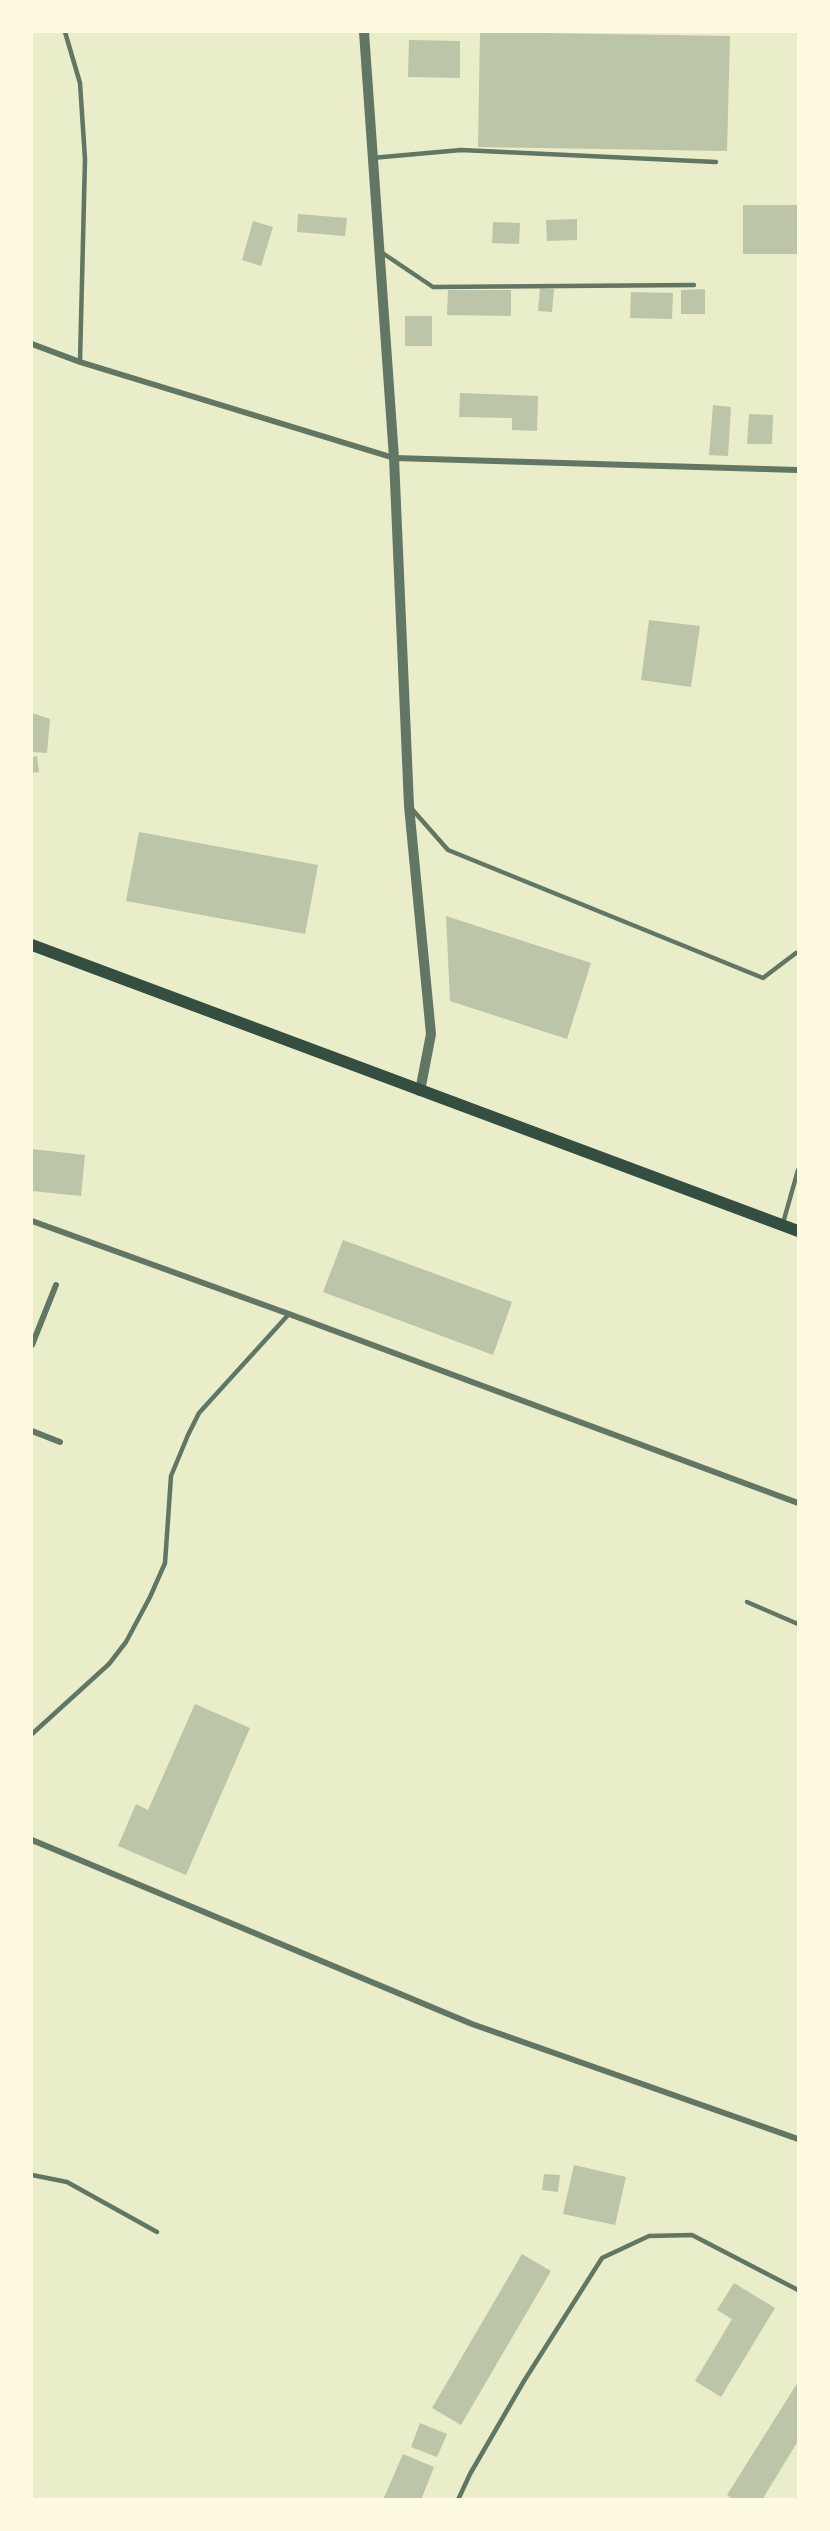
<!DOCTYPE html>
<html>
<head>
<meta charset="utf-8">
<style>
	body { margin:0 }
	#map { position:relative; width:830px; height:2531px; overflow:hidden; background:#e9edc9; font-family:Manrope,sans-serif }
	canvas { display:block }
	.frame { position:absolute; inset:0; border:33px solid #fefae0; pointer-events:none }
</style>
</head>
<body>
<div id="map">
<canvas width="830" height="2531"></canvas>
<div class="frame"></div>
</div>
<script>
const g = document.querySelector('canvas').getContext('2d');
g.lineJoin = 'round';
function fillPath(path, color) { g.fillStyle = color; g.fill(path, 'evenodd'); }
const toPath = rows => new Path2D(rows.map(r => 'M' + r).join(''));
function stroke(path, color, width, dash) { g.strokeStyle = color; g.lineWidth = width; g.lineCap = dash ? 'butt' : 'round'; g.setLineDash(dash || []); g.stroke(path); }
const building = toPath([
	[480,32,730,36,727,151,478,147],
	[409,40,460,41,460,78,408,77],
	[743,205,798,205,798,254,743,254],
	[298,214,347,218,345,236,297,232],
	[577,219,577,240,547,241,546,220],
	[253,221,273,227,261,266,242,260],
	[493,222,520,223,519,244,492,243],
	[540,288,554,289,552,312,538,311],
	[705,289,705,314,681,314,681,290],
	[448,290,511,290,511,316,447,315],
	[631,292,673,293,672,319,630,318],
	[405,316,432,316,432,346,405,346],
	[460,393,538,396,537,431,512,430,512,418,459,417],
	[713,405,731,407,728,456,709,455],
	[749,414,773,415,772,444,747,444],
	[649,620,700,626,691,687,641,680],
	[32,713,50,719,47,753,32,752],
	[37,756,39,772,32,773,32,757],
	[139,832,318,865,305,934,126,901],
	[446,916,591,963,567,1039,450,1001],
	[32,1149,85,1155,81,1196,32,1191],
	[343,1240,512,1302,493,1355,323,1292],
	[195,1704,250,1728,186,1875,118,1846,136,1804,148,1810],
	[574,2165,626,2177,615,2225,563,2214],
	[544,2174,560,2175,558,2192,542,2190],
	[522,2254,551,2271,461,2425,432,2408],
	[734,2283,775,2308,721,2397,695,2381,732,2319,717,2310],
	[798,2382,798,2441,762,2500,734,2500,727,2495],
	[420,2423,447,2434,437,2457,411,2447],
	[403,2454,434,2467,421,2500,383,2500]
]);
const service = toPath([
	[65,32,80,83,85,159,80,362],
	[372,158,461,150,716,162],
	[381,252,433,287,694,285],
	[411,808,448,850,763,978,796,953],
	[783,1223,798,1170],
	[747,1602,798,1624],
	[32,1734,109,1664,126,1642,150,1597,165,1563,171,1476,188,1435,199,1413,289,1314],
	[32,2175,67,2182,157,2232],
	[458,2500,470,2474,524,2381,602,2258,649,2236,692,2235,798,2290]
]);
const minor = toPath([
	[32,344,80,362,394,458,798,470],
	[32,1221,289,1314,798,1503],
	[32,1345,56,1285],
	[32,1431,60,1442],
	[32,1840,472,2024,798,2139]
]);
const tertiary = toPath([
	[364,32,394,458,409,806,431,1034,420,1091]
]);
const secondary = toPath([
	[32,945,798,1231]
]);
fillPath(building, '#bcc5a7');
stroke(service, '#617663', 4.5);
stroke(minor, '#617663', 6);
stroke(tertiary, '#617663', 10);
stroke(secondary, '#344e41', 12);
</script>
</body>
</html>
